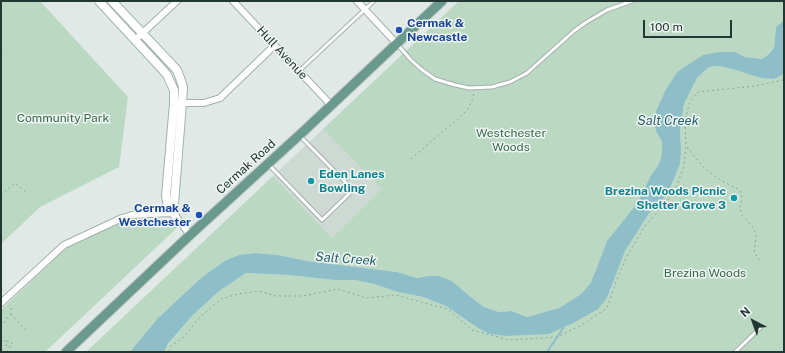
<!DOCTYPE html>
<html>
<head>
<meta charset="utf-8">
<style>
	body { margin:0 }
	#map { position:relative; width:785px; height:353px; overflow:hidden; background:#e0e9e5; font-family:"Public Sans",sans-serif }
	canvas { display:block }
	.frame { position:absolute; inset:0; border:2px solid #233732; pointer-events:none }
	.north { position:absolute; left:733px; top:301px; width:40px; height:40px; -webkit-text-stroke:3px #f0f6f3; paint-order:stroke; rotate:319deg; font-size:11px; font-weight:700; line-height:16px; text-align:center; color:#233732 }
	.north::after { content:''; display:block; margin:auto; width:14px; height:18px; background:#233732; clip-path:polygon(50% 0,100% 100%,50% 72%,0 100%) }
	.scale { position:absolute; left:643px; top:20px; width:89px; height:18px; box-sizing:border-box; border:2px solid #233732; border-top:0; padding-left:5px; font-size:12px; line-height:14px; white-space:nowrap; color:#233732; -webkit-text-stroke:3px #f0f6f3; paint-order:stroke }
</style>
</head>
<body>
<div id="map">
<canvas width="785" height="353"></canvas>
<div class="frame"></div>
<div class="north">N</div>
<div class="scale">100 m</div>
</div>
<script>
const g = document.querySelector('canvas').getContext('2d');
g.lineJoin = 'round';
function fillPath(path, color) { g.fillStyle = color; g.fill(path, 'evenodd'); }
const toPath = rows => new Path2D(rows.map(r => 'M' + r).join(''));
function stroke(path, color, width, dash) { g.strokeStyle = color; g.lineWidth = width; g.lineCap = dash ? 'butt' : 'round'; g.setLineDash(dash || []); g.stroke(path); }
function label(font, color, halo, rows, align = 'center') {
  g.font = font + ' "Public Sans",sans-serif'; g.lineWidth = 3; g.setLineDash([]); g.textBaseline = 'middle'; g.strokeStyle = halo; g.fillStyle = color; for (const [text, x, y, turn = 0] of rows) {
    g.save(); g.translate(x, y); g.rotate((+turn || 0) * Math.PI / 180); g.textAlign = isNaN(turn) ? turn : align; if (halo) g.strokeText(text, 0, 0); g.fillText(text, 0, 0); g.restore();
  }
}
const built = toPath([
	[323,129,383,189,332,238,273,176]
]);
const green = toPath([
	[1,1,40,1,128,97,119,167,40,207,1,244],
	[459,1,784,1,784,20,776,27,774,48,769,54,762,59,745,57,735,52,677,72,665,91,656,111,657,133,662,142,662,149,661,158,659,164,650,177,638,202,607,241,596,270,590,284,581,294,559,308,527,317,513,311,499,312,484,307,472,298,452,281,428,276,417,278,397,272,307,261,278,255,255,253,239,255,226,260,202,277,158,318,133,348,131,352,86,352,273,176,332,238,382,189,323,129],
	[719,66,774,79,784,74,784,352,164,352,168,345,192,316,218,292,246,273,288,275,335,280,355,280,374,284,398,292,423,297,446,306,478,328,489,334,505,336,607,298,625,251,650,212,667,195,681,148,680,132,682,117,684,104,697,78,709,67],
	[129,218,179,226,45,352,1,352,1,310,66,248]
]);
const water = toPath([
	[784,20,784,74,774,79,761,78,736,70,719,66,709,67,697,78,684,104,682,117,680,132,681,148,680,164,667,195,650,212,625,251,607,298,598,309,575,322,549,334,505,336,489,334,478,328,446,306,423,297,398,292,374,284,355,280,335,280,288,275,246,273,218,292,192,316,168,344,164,352,131,352,133,348,158,318,202,277,226,260,239,255,255,253,278,255,307,261,397,272,417,278,428,276,439,276,452,281,472,298,484,307,499,312,512,311,527,317,559,308,581,294,590,284,596,270,607,241,638,202,650,177,659,164,661,158,662,149,662,142,657,133,654,124,656,111,665,91,677,72,703,55,720,52,735,52,745,57,762,59,769,54,774,48,776,27]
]);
const stream = toPath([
	[547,352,564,327]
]);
const path = toPath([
	[1,2,2,1],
	[1,50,4,53],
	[687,147,705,169,722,181,740,190,742,197,740,208,741,212,742,215,751,225,754,229,756,237,754,252,761,262],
	[411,159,442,132,457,120,468,109,473,98,474,92],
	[1,195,15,183,27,193],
	[1,289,5,292],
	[11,314,27,331],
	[1,327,11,313,11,308,9,305],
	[1,336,6,342,6,345,8,347,11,347,12,343,9,341,6,342],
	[169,352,171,346,185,336,200,317,221,299,238,294,259,291,276,296,303,296,338,289,366,298,396,295,428,304,448,309,472,330,509,340,557,337,582,325,607,308,617,279,627,256,645,226,674,193,684,166,686,146,685,120,690,101,698,92,755,86,783,80,784,79]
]);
const lane = toPath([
	[397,44,411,60,421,69,435,79,455,85,469,88,492,87,510,82,527,73,574,31,585,23,607,10,632,1],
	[299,71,374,1],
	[269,165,322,220,353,190,300,136],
	[735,352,760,328]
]);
const street = toPath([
	[233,1,331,105],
	[357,1,397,44],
	[135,40,177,1],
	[178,103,204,103,220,98,275,45],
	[1,303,64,245,122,218,132,215,170,213,175,215,190,235]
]);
const secondary = toPath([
	[99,1,161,68,167,75,174,90,174,103,166,196,169,212],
	[112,1,177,70,180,78,183,87,182,103,174,204,175,215]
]);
const primary = toPath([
	[66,352,190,235,306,129,442,1]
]);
const markers = [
	[399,30,4,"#1a4fb4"],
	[311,181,4,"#0f9aa8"],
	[734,198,4,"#0f9aa8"],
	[199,215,4,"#1a4fb4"]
];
const transitNames = [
	["Cermak &",407,23],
	["Newcastle",407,37],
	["Cermak &",191,208,"right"],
	["Westchester",191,222,"right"]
];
const streetNames = [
	["Hull Avenue",282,53,47],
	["Cermak Road",246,167,-42]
];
const parkNames = [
	["Community Park",63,118],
	["Westchester",511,133],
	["Woods",511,147],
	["Brezina Woods",705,273]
];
const cultureNames = [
	["Eden Lanes",319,174],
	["Bowling",319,188],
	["Brezina Woods Picnic",726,191,"right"],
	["Shelter Grove 3",726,205,"right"]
];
const waterNames = [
	["Salt Creek",668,121],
	["Salt Creek",346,259,4]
];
fillPath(built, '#cfd9d4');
fillPath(green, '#bbd8c3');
fillPath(water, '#8ebfc8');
stroke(stream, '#8ebfc8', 2);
stroke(lane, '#a4b0ac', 5);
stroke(street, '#a4b0ac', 8);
stroke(secondary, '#a1b4ad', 10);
stroke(primary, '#bdc3c2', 11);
stroke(path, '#84a99d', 1, [2, 3]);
stroke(lane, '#fff', 3);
stroke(street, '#fff', 6);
stroke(secondary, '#fff', 8);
stroke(primary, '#6a9a8d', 9);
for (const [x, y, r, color] of markers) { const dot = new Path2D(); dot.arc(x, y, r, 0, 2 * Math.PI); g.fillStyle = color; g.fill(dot); stroke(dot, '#f0f6f3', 1.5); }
label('bold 12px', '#164399', '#f0f6f3', transitNames, 'left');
label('12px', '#233732', '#f0f6f3', streetNames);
label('12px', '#326947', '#f0f6f3', parkNames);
label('bold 12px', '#0d838f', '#f0f6f3', cultureNames, 'left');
label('italic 13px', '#24606c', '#f0f6f3', waterNames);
</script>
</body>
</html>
